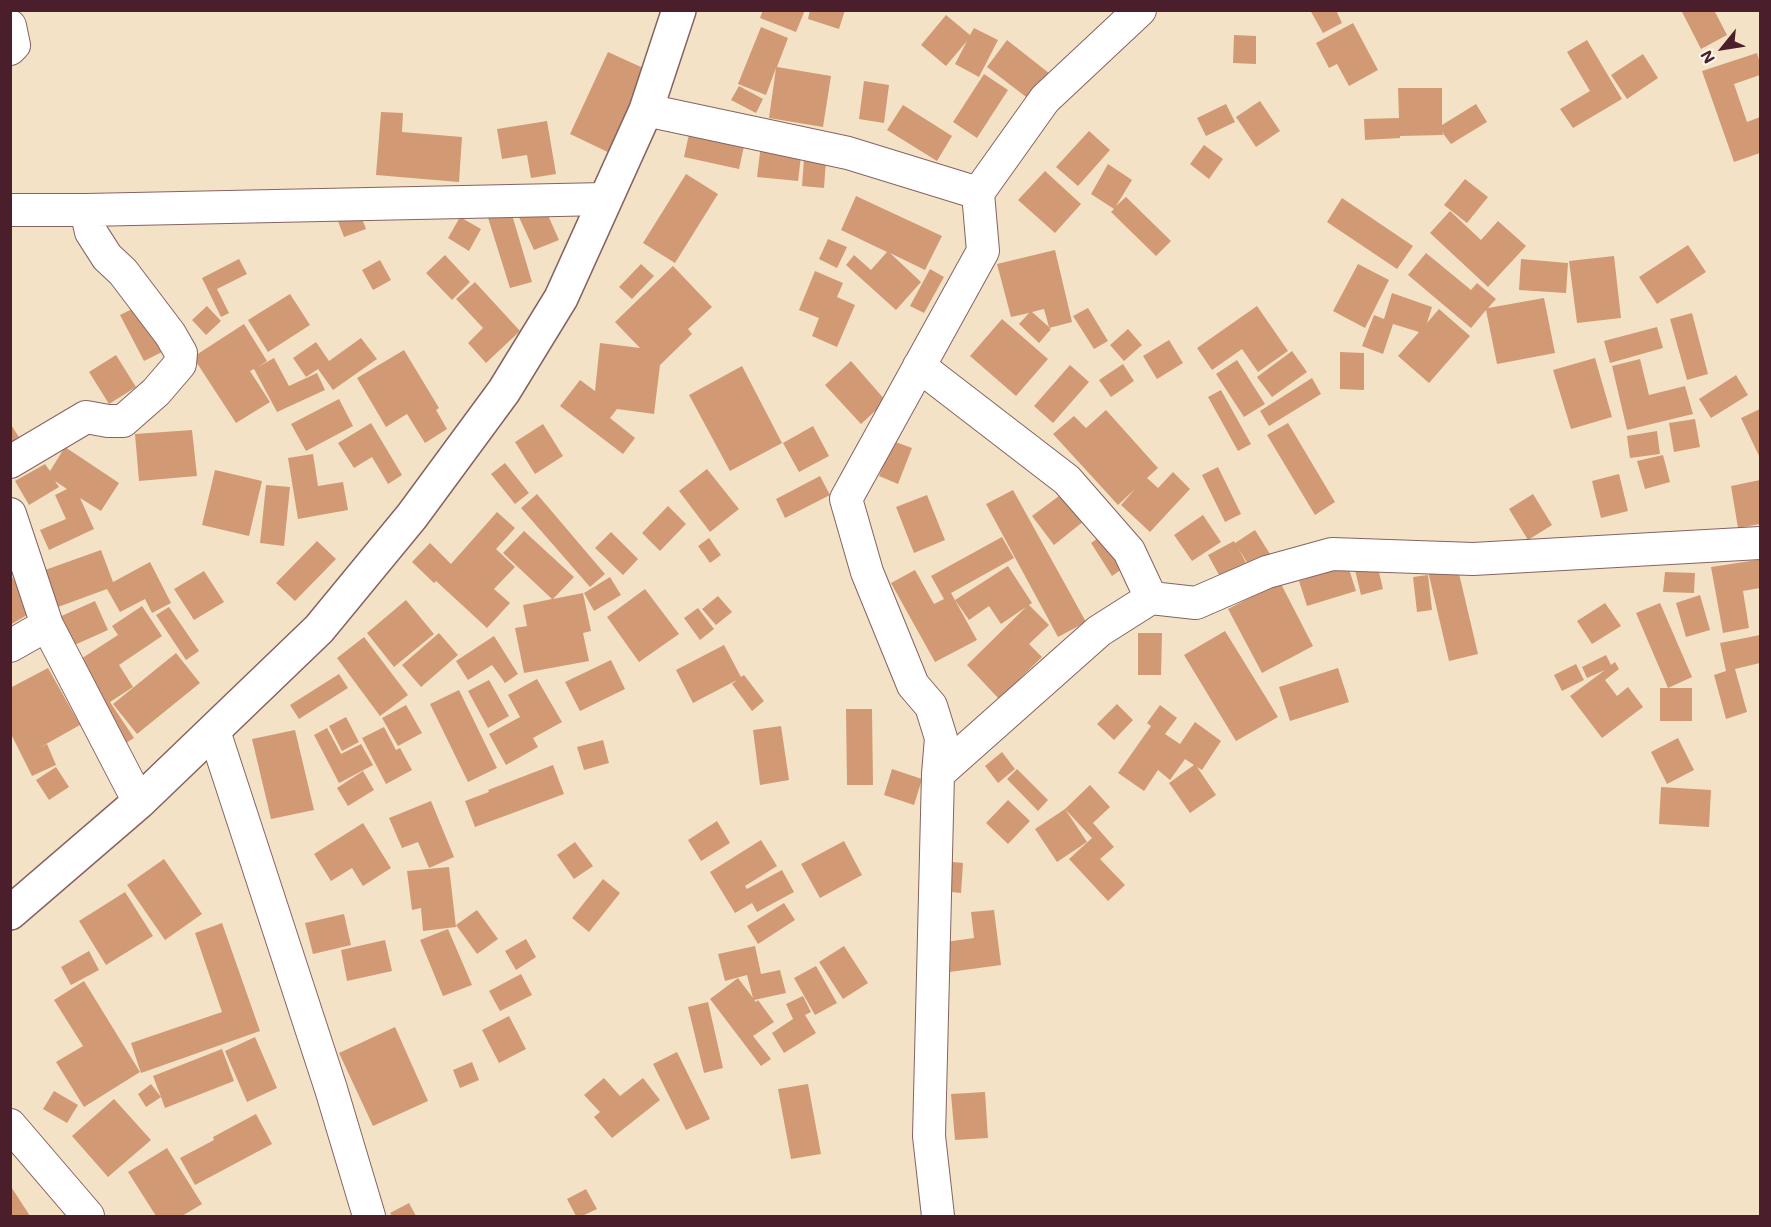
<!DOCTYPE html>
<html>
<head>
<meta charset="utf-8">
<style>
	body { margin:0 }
	#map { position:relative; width:1771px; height:1227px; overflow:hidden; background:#f4e2c7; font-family:Mali,sans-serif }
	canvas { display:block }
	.frame { position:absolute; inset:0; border:12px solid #4a1f2b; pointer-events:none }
	.north { position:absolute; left:1693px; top:18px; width:60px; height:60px; -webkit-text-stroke:4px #fbf7ec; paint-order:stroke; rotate:240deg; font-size:16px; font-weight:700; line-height:24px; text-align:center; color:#4a1f2b }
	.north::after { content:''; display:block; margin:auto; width:21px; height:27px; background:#4a1f2b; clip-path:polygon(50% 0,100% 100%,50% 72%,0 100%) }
</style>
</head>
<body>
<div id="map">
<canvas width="1771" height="1227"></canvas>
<div class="frame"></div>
<div class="north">N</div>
</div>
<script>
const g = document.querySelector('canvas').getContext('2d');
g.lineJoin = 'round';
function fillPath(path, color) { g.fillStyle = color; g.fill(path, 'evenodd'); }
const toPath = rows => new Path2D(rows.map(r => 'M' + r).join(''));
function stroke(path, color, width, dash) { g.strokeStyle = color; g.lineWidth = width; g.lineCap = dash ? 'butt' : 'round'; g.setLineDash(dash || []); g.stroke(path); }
const building = toPath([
	[763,10,805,10,796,32,760,18],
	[810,10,845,10,839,29,808,19],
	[1310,10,1336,10,1342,23,1323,33],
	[1681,10,1714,10,1727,35,1701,49],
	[946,15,970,35,974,28,998,40,979,77,955,64,967,41,946,66,921,45],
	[1353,23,1378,70,1349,86,1337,64,1329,68,1316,43],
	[761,27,788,38,777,67,831,76,823,127,769,118,776,68,766,95,738,84],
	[1234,35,1256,36,1256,64,1233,63],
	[1007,40,1054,77,1034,103,987,67],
	[1587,40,1622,99,1573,128,1560,109,1590,91,1567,52],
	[608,52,652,72,614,155,570,134],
	[1757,53,1760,63,1760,75,1734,84,1747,122,1760,117,1760,153,1734,162,1702,71],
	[1643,54,1658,78,1627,99,1611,75],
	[984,74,1008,90,977,138,953,122],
	[864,81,889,85,884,123,859,119],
	[739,86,763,99,756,113,731,100],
	[1398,88,1442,88,1442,125,1476,104,1487,122,1451,144,1442,132,1443,135,1400,136,1400,138,1365,140,1364,119,1399,118],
	[1260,101,1280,131,1256,147,1236,117],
	[1226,104,1235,122,1206,136,1197,118],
	[903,105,952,136,937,161,887,130],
	[381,112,403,113,402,132,462,137,459,182,376,175],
	[547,121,556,174,531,178,527,155,502,159,497,129],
	[691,125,746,137,739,169,684,157],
	[1089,131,1110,150,1078,186,1056,167],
	[761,144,802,148,798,181,757,177],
	[1204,145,1223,159,1209,179,1190,164],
	[804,159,826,161,824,188,802,186],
	[1108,164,1132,180,1116,206,1126,197,1171,241,1156,256,1111,212,1114,209,1091,194],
	[1045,171,1081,204,1055,233,1018,200],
	[686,174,718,194,675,263,643,243],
	[1465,179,1488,197,1467,223,1444,205],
	[856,196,942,236,925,270,890,253,921,282,896,310,846,265,854,255,871,270,887,252,841,230],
	[507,198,532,282,510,288,484,205],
	[1342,198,1413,246,1397,269,1327,222],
	[543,204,559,240,534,250,518,215],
	[358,208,366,229,344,237,336,216],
	[1450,211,1481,240,1498,221,1526,246,1488,287,1430,233],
	[460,217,481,229,469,251,448,238],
	[828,239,847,247,837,268,819,259],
	[1688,245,1706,272,1657,304,1639,277],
	[1055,250,1072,322,1049,328,1051,329,1039,343,1019,324,1029,313,1011,317,997,264],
	[1044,309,1049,327,1032,312],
	[1426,253,1471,290,1477,283,1496,299,1488,308,1544,298,1555,353,1497,364,1486,310,1471,328,1408,275],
	[445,255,470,282,452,300,426,273],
	[1614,256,1621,318,1577,323,1569,261],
	[239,259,247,274,217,289,229,313,221,317,202,278],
	[1521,259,1568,263,1566,293,1519,290],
	[380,260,391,280,373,290,362,270],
	[641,264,654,276,632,299,619,287],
	[1358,264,1389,280,1365,328,1333,311],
	[673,266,712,307,688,329,692,334,660,365,654,414,617,409,610,418,635,438,623,454,560,406,580,380,595,391,600,343,640,348,615,322],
	[930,269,944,277,924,313,910,306],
	[815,271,843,283,837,297,855,305,837,347,812,336,819,318,799,310],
	[475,282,520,331,486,363,468,343,483,328,456,299],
	[1392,293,1432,307,1427,323,1439,309,1470,336,1429,383,1398,356,1419,332,1393,324,1383,354,1362,346,1374,315,1384,319],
	[290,294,310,325,268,352,248,320],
	[146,302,170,348,144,361,120,315],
	[207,306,221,321,206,335,192,320],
	[1257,306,1288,351,1258,372,1242,349,1212,370,1197,348],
	[1088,308,1108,341,1094,349,1073,316],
	[1692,313,1708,374,1687,380,1670,319],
	[1002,319,1048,359,1016,396,970,356],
	[244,324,267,361,258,367,274,358,289,386,317,373,325,390,277,412,254,369,250,371,270,402,236,423,193,357],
	[1657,327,1663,348,1610,363,1604,341],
	[1128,329,1142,345,1124,361,1110,345],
	[361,338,377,359,333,390,318,369,306,377,293,358,316,342,329,361],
	[1169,340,1183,363,1157,379,1143,356],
	[404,350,439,408,436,410,447,429,425,443,407,414,386,427,357,378],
	[1292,351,1307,372,1272,397,1257,377],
	[1340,352,1364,353,1364,390,1340,389],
	[116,355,136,387,109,404,89,372],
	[1595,358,1612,417,1571,429,1553,370],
	[1640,359,1649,395,1685,386,1693,414,1627,430,1612,366],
	[1237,360,1265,404,1244,417,1216,374],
	[851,361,886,401,861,424,825,385],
	[1123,364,1134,381,1111,397,1099,380],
	[1070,365,1089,382,1053,423,1034,406],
	[742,366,782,443,730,471,689,395],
	[1736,375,1748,395,1711,418,1699,399],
	[1312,378,1321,394,1269,426,1260,411],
	[1221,390,1251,444,1238,451,1208,397],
	[339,399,353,426,306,451,291,424],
	[1760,409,1760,458,1741,418],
	[1106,410,1158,468,1147,478,1158,488,1173,472,1190,489,1150,532,1121,505,1135,489,1118,505,1053,434,1074,416,1086,428],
	[1695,419,1700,447,1674,452,1669,423],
	[10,423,22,442,10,449],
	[371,423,402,475,388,484,372,457,354,468,338,443],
	[1288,423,1335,502,1315,515,1267,435],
	[543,424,563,456,535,474,515,442],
	[813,426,829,456,799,472,783,443],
	[192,430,197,476,139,481,135,434],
	[1657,431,1660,454,1630,458,1627,436],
	[893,441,912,448,898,484,879,476],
	[65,447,119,483,101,511,80,498,94,529,49,550,40,530,66,519,55,495,67,489,55,481,59,487,29,505,15,481,45,464,50,471],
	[313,454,318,486,343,482,348,510,298,519,288,458],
	[1663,455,1670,482,1645,489,1637,461],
	[505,463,529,493,515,504,491,474],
	[1218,467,1241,514,1225,522,1202,475],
	[707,469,739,509,710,532,679,491],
	[215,470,262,481,249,536,202,525],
	[1619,474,1628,511,1601,518,1592,481],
	[820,476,830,495,785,518,776,499],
	[1760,480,1760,524,1738,528,1731,486],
	[266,485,290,487,284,546,260,543],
	[1013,490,1086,622,1058,637,986,504],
	[1063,493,1084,521,1054,545,1032,516],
	[537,494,605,574,590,587,521,508],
	[1533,494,1552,525,1528,540,1509,509],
	[927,495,945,540,914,553,896,507],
	[668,506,686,524,660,551,642,533],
	[497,512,515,528,496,549,515,567,494,589,510,603,487,628,436,581,434,583,412,562,430,543,451,564],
	[1203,515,1221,542,1192,561,1174,535],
	[1255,530,1275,562,1255,575,1238,548,1255,579,1229,593,1208,555,1234,541,1235,543],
	[524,531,574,577,553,599,583,593,591,631,583,633,589,661,524,673,515,628,527,626,523,605,552,599,503,553],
	[611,532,638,559,623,575,595,548],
	[1101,536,1122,569,1112,576,1091,543],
	[1002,537,1014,558,951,593,977,640,935,662,891,583,915,570,934,604,944,599,931,576],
	[709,538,721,555,710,563,698,546],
	[317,541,336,559,295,601,276,583],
	[101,550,113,582,150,562,171,603,152,613,145,599,120,612,107,589,58,607,45,570],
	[1757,557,1760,557,1760,588,1743,591,1749,628,1723,633,1711,567,1757,560],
	[1377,564,1383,589,1361,595,1355,570],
	[1457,565,1478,654,1449,661,1428,571],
	[1008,566,1032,603,1029,605,1049,625,1029,644,1042,657,999,699,967,665,1026,607,1001,624,989,606,969,620,955,600],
	[1348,566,1356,591,1307,606,1299,581],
	[204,571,224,602,194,620,174,589],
	[1665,572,1695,573,1694,593,1663,592],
	[10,574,34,611,10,625],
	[1428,575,1432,610,1417,612,1413,577],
	[610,577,621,595,594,611,584,593],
	[1280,582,1313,646,1262,673,1228,609],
	[645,589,679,634,639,662,607,617],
	[1700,595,1710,630,1686,637,1676,603],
	[718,596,732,612,716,625,702,609],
	[406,600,434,634,394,667,367,633],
	[95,601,108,630,70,647,57,618],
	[1605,603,1621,626,1592,644,1577,621],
	[1660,603,1692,677,1668,688,1636,613],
	[142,606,162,636,119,665,133,687,110,702,134,738,126,743,73,664,118,635,112,626],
	[169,607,199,651,186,660,156,615],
	[698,608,714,629,700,640,684,618],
	[1225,631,1278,717,1236,741,1184,655],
	[439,633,458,655,421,687,402,665],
	[1138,633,1162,633,1161,675,1138,675],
	[1760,635,1760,663,1735,669,1747,712,1726,719,1714,675,1726,671,1720,643],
	[494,636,518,674,505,683,492,665,468,680,456,661],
	[364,637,408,695,380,716,337,658],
	[724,645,741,677,744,675,764,701,752,711,732,684,737,680,693,703,676,670],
	[176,653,200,683,137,734,113,704],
	[1606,655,1611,665,1615,662,1619,669,1605,680,1617,696,1628,687,1643,707,1602,738,1570,696,1605,670,1587,678,1582,667],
	[611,660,625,689,580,711,565,682],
	[1576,664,1584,680,1562,691,1554,675],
	[48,668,80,725,39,748,47,744,56,765,32,776,10,732,10,688],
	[1338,668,1349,702,1290,721,1279,687],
	[339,674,348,688,299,719,290,705],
	[537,679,562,722,533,738,538,747,506,765,489,734,520,717,508,695],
	[489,680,509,716,488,728,468,691],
	[1660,688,1692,688,1692,721,1660,721],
	[459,690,497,768,468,782,430,704],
	[1117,704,1133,720,1114,740,1097,724],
	[406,705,422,733,398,746,382,718],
	[1160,705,1177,718,1165,734,1180,744,1195,722,1221,741,1202,770,1197,767,1216,795,1190,813,1169,783,1194,765,1185,759,1170,780,1158,770,1144,791,1118,773,1151,726,1147,723],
	[846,709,872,709,873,785,847,785],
	[346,717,359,742,342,751,329,726],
	[781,726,789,780,760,785,753,730],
	[384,727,396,750,400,748,412,770,386,784,362,738],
	[327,728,341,754,361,744,373,765,339,783,314,735],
	[295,730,314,810,271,819,252,739],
	[1678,738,1694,770,1667,784,1651,752],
	[603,740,609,763,584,770,577,747],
	[1002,752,1015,769,998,783,985,766],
	[553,765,564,794,475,827,465,801,489,792,488,790],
	[56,767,69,787,49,800,36,780],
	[892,769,922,779,914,805,884,795],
	[1017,769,1048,800,1038,811,1007,779],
	[363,771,374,790,348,806,337,788],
	[1090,785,1110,807,1093,823,1114,847,1100,859,1125,885,1108,901,1069,859,1092,838,1065,809],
	[1661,787,1711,790,1709,827,1659,824],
	[1008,800,1030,821,1008,844,986,823],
	[431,801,454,857,429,868,418,842,402,848,389,818],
	[1065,809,1087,842,1057,862,1035,829],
	[717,821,730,843,701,861,688,840],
	[363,823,391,868,363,886,352,868,331,881,314,854],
	[761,840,777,866,745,886,747,889,782,870,794,892,757,912,752,903,735,913,710,872],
	[844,841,862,875,820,898,801,864],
	[575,842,593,866,574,879,557,855],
	[164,859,202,914,165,940,127,885],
	[943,861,963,863,961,893,941,891],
	[449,867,456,927,423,931,421,908,412,910,407,871],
	[603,879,620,893,589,932,572,918],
	[125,892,153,936,106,965,79,921],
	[784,903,795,920,758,944,747,926],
	[477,910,498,939,477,954,456,925],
	[994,910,1001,965,942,973,938,943,974,938,971,912],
	[344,914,351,945,313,954,305,923],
	[222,923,260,1031,141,1073,131,1043,222,1012,195,933],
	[448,929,472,985,443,996,420,940],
	[526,939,536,957,516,970,505,951],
	[385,940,392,971,347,981,341,950],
	[755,946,761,974,780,970,786,993,754,1000,756,1002,758,1000,774,1022,753,1036,771,1059,761,1066,710,999,738,978,753,998,747,975,725,981,718,954],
	[844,946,868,983,843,999,819,962],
	[89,951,99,970,71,985,61,967],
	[816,966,837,1003,815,1015,794,978],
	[521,974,532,995,500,1011,489,991],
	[84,981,140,1072,84,1107,56,1062,83,1046,54,1000],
	[803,996,811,1012,805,1015,816,1033,784,1053,772,1033,793,1019,786,1004],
	[708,1002,723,1068,704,1073,688,1007],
	[509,1016,526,1049,499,1063,482,1030],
	[395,1027,428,1101,373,1126,339,1053],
	[255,1037,277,1088,247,1102,225,1051],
	[222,1049,234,1081,165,1108,161,1097,146,1107,138,1094,151,1084,161,1097,153,1076],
	[677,1052,710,1119,686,1130,653,1064],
	[472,1062,479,1080,460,1088,453,1070],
	[604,1078,620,1096,643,1078,660,1100,612,1138,594,1117,600,1112,584,1095],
	[808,1084,821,1154,791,1159,778,1089],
	[54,1091,78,1105,67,1123,43,1109],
	[985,1092,988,1138,955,1140,951,1094],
	[114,1099,151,1140,108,1177,72,1136],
	[256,1114,272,1144,195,1185,180,1158,214,1140,213,1137],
	[167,1148,202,1204,182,1216,156,1216,128,1172],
	[10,1185,30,1216,10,1216],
	[586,1189,597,1209,582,1216,576,1216,567,1199],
	[409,1203,416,1216,392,1216,390,1213]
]);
const minor = toPath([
	[10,26,14,45,10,49],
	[646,110,848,153,978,193],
	[10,210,86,210,605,199],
	[919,366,1067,480,1129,551,1151,598],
	[10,462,86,417,108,421,123,421,156,392,180,364,181,353,170,334,123,272,107,257,91,232,86,210],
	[10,514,47,625,139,802],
	[10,646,47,625],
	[214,731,331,1089,369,1216],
	[938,774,1099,631,1151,598,1196,603,1267,572,1332,554,1473,559,1760,543],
	[10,1125,88,1216],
	[938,1216,929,1136,938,774,941,738,931,706,913,685,867,572,846,499,983,251,978,193,1045,99,1140,10]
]);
const secondary = toPath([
	[10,913,139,802,319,629,412,516,504,391,561,298,646,110,679,10]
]);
fillPath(building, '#d29a74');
stroke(minor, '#866362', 34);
stroke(secondary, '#866362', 36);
stroke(minor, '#fff', 32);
stroke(secondary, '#fff', 33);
</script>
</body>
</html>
